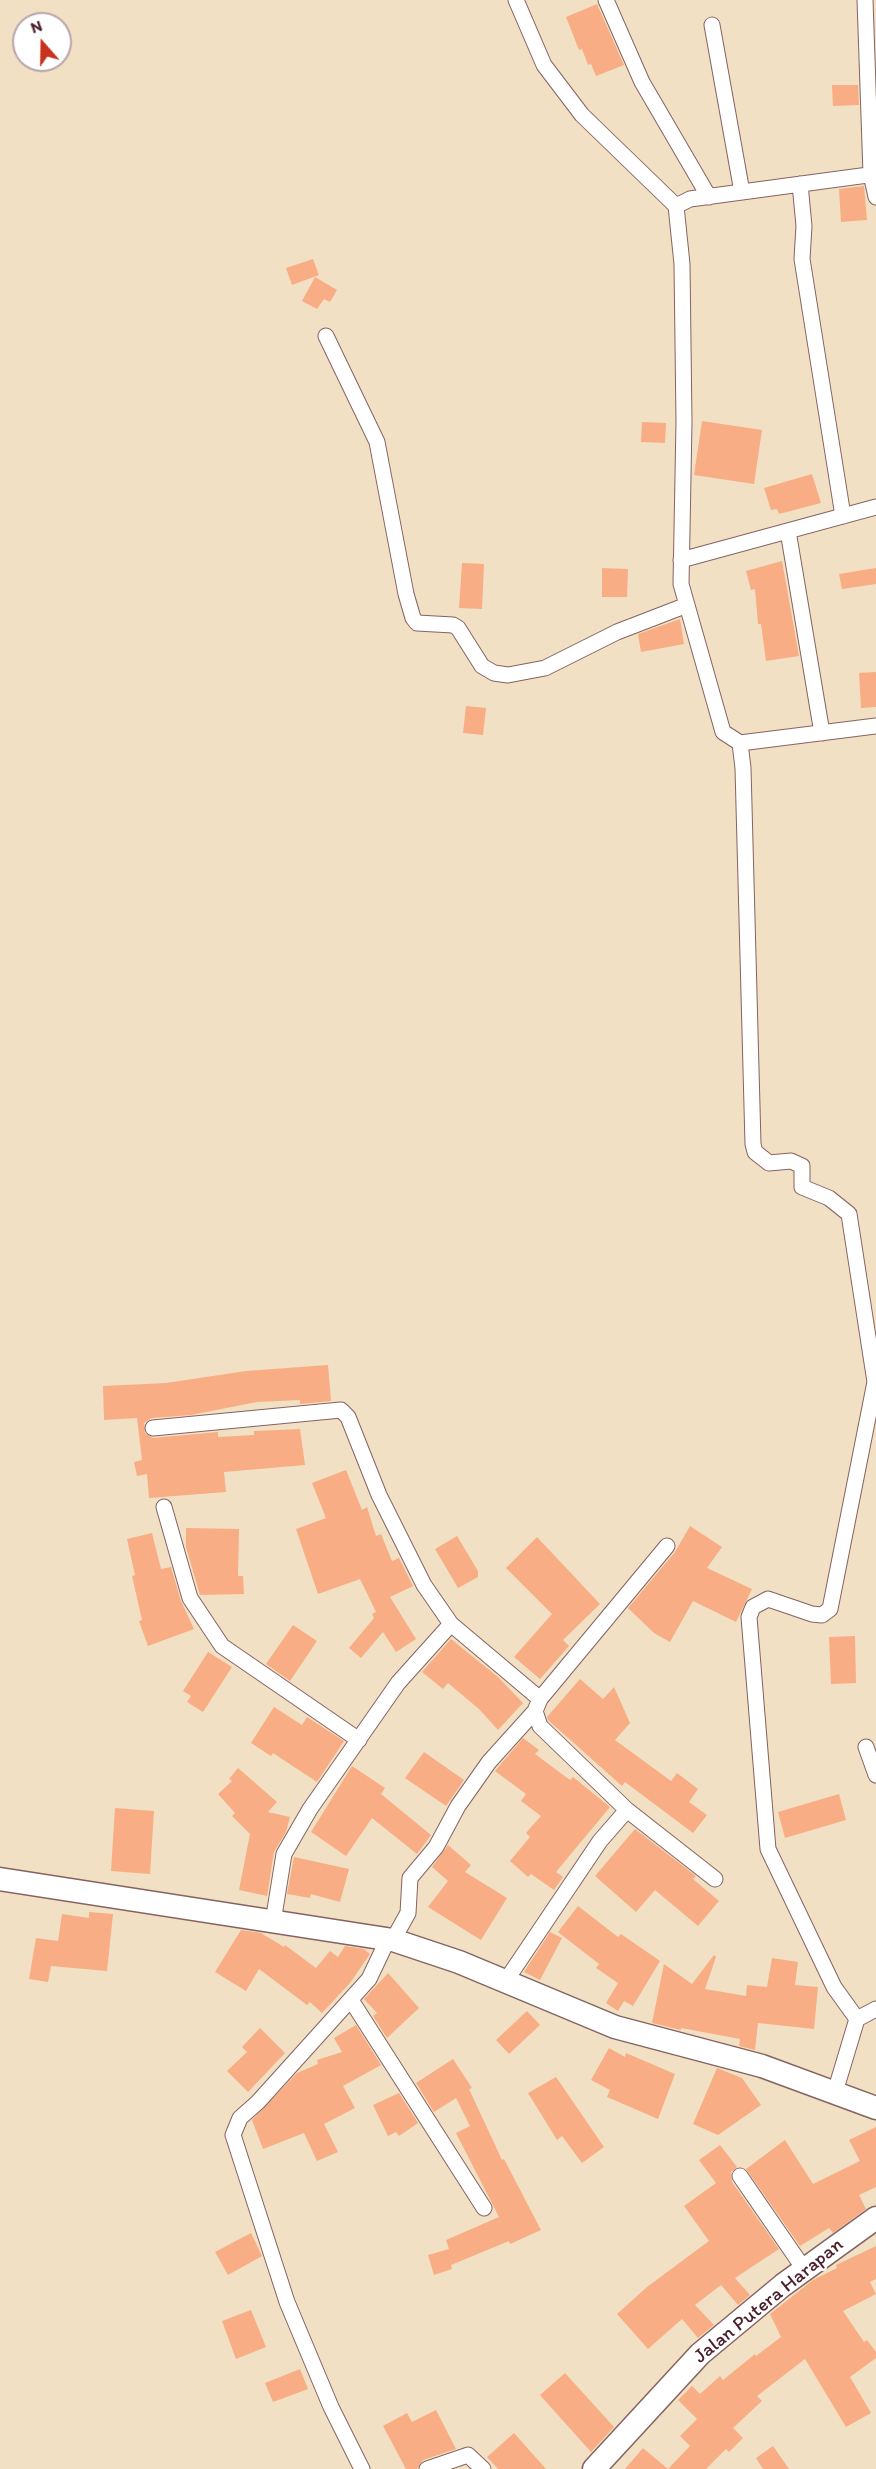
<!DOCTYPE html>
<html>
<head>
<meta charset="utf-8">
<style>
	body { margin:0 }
	#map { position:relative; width:876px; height:2469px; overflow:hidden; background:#f2e0c4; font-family:Itim,sans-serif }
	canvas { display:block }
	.north { position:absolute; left:12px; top:12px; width:60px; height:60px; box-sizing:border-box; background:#fff; border:2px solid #b7a5aa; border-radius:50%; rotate:340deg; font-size:16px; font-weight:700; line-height:24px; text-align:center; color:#4a1f2b }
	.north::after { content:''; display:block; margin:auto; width:21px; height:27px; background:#c8321e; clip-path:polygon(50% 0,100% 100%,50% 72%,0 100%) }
</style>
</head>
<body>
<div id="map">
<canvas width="876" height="2469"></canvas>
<div class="north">N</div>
</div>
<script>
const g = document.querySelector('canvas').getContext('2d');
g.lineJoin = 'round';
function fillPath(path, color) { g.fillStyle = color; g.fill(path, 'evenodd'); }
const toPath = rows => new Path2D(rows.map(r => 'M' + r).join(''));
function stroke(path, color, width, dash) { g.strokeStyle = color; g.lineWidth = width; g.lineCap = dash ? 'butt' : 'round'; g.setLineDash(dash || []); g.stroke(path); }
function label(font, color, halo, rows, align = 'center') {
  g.font = font + ' Itim,sans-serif'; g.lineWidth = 4.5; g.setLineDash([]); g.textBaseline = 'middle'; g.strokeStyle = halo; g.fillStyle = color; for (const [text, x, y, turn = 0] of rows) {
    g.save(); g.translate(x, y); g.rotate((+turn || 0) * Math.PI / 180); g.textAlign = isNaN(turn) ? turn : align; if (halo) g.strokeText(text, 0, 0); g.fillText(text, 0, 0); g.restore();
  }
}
const building = toPath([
	[597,4,624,65,596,76,591,64,588,65,582,49,579,50,566,17],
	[832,85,858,85,859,105,833,106],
	[864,186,867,220,841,222,839,189],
	[313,259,319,275,292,285,286,268],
	[315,277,337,290,330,302,324,299,317,309,302,301],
	[702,421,762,430,754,484,694,475],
	[642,422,666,423,665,443,641,442],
	[812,474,821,503,779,514,777,509,771,510,764,488],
	[782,561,799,656,766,661,761,624,758,624,755,589,751,590,746,571],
	[462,563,484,564,482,609,459,608],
	[602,568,628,569,627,597,602,597],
	[876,568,876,584,842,589,839,574],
	[680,619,684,644,641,652,638,634],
	[876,672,876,707,861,708,859,673],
	[466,706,486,708,483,735,463,733],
	[328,1365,331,1401,300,1404,300,1400,257,1402,191,1415,152,1418,144,1423,145,1433,153,1438,218,1432,218,1437,254,1435,254,1431,300,1429,305,1465,224,1472,226,1492,149,1498,147,1474,137,1476,134,1462,142,1460,137,1418,104,1420,103,1386,166,1383,246,1371],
	[346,1470,362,1510,367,1507,376,1536,381,1534,392,1561,399,1558,413,1586,390,1597,416,1639,396,1652,383,1632,361,1658,349,1648,374,1618,372,1614,376,1612,360,1579,318,1594,296,1529,326,1518,312,1483],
	[690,1526,722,1547,707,1568,752,1589,736,1622,693,1601,670,1642,654,1633,628,1608,675,1552],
	[186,1528,239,1529,238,1576,243,1576,244,1594,200,1595,186,1547],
	[152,1533,161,1569,171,1567,181,1601,194,1629,148,1646,139,1621,142,1620,132,1576,135,1575,127,1539],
	[457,1536,478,1571,478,1577,458,1588,435,1549],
	[537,1537,600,1604,563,1640,569,1646,540,1679,514,1657,552,1614,506,1568],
	[293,1625,317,1641,290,1681,266,1664],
	[855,1636,856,1683,831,1684,829,1637],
	[451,1639,498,1677,523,1703,498,1730,479,1709,448,1683,443,1689,422,1672],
	[208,1652,232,1667,203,1712,187,1702,191,1696,183,1691],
	[580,1679,603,1699,614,1687,630,1723,615,1740,671,1781,677,1773,698,1789,689,1802,707,1815,693,1833,625,1782,622,1786,548,1720,547,1717],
	[274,1707,302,1725,307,1717,344,1741,317,1782,273,1753,271,1756,251,1743],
	[523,1738,539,1750,535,1754,570,1780,573,1777,610,1807,556,1872,563,1877,554,1890,531,1874,528,1877,510,1861,530,1837,526,1833,541,1816,521,1801,526,1794,495,1771],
	[424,1752,464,1780,446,1806,405,1778],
	[352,1766,385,1788,381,1794,431,1835,417,1854,372,1818,346,1856,311,1832],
	[238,1768,277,1802,268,1812,290,1817,286,1832,274,1852,267,1896,239,1890,250,1834,232,1816,235,1813,218,1794,232,1781,229,1779],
	[839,1794,846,1820,785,1838,778,1812],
	[115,1808,154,1811,150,1874,111,1871],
	[635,1829,696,1876,693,1879,719,1901,698,1926,655,1890,636,1912,595,1876],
	[448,1845,471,1865,465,1872,507,1898,481,1940,428,1907,448,1881,432,1867],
	[294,1857,349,1869,340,1902,311,1894,310,1898,287,1894],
	[578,1906,618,1937,621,1934,660,1961,633,2006,624,2001,618,2011,606,2003,618,1983,596,1968,599,1964,558,1932],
	[89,1912,113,1914,107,1971,51,1966,48,1982,29,1979,36,1938,58,1941,62,1914,89,1918],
	[241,1930,261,1933,284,1947,285,1945,316,1968,330,1951,338,1957,345,1946,364,1949,370,1954,350,1983,322,2013,310,2002,307,2005,259,1969,246,1991,215,1972],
	[550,1932,562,1938,540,1980,524,1972],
	[714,1955,716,1957,705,1989,746,1996,747,1985,767,1987,772,1958,798,1962,795,1985,818,1987,814,2029,758,2023,755,2050,739,2046,740,2039,681,2028,681,2030,652,2023,664,1964,692,1984],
	[388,1973,419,2008,387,2038,373,2016,377,2013,364,1999],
	[527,2011,540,2025,509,2054,496,2040],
	[356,2025,381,2065,343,2086,355,2108,324,2124,338,2152,317,2161,304,2133,263,2149,252,2120,297,2073,318,2064,317,2060,342,2052,334,2038],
	[260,2028,285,2053,248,2092,227,2071,247,2052,242,2047],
	[609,2048,625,2057,626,2053,675,2074,658,2119,607,2097,610,2090,591,2080],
	[453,2059,472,2088,469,2089,502,2160,504,2159,541,2230,510,2244,509,2241,451,2265,452,2269,434,2275,428,2255,449,2249,446,2240,499,2217,456,2133,470,2126,456,2098,434,2112,416,2083],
	[717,2068,742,2078,761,2105,718,2135,693,2124],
	[556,2077,604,2147,582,2163,562,2136,557,2140,528,2093],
	[399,2093,418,2123,399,2136,396,2132,388,2136,373,2105],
	[876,2127,876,2187,859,2195,866,2209,833,2233,829,2228,800,2246,746,2169,785,2140,813,2184,860,2161,849,2140],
	[720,2145,737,2167,731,2172,732,2182,779,2249,735,2278,750,2295,738,2305,721,2285,695,2305,714,2325,698,2338,682,2319,648,2349,617,2314,647,2287,709,2241,684,2206,716,2183,699,2160],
	[251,2233,262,2256,228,2275,215,2252],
	[876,2246,876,2279,870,2282,876,2294,843,2311,864,2342,867,2340,876,2352,876,2358,850,2377,871,2413,846,2427,805,2359,757,2396,762,2401,733,2428,743,2438,729,2452,726,2449,706,2469,668,2469,690,2446,680,2436,697,2419,678,2400,692,2386,700,2394,720,2376,723,2380,755,2354,756,2356,781,2337,770,2314,813,2280,837,2268,836,2265],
	[251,2310,266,2347,236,2359,222,2321],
	[300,2369,308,2389,273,2402,265,2383],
	[565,2373,614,2427,591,2452,540,2395],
	[436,2410,456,2449,423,2460,417,2469,406,2469,383,2426,407,2413,412,2422],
	[514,2433,546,2469,498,2469,487,2457],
	[773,2446,789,2469,763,2469,756,2458],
	[643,2448,668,2469,625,2469]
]);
const street = toPath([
	[516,0,544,65,582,115,676,206],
	[606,0,642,82,709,197],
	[865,0,871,174,876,197],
	[712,25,742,192],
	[800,184,804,226,802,259,843,516],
	[326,336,377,442,406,594,413,618,417,623,453,625,458,628,482,666,494,673,508,675,545,668,617,632,687,605],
	[788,531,822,733],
	[681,560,876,507],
	[740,743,876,726],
	[153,1428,341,1410,348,1417,379,1495,424,1585,451,1624,540,1699,535,1711,540,1726,627,1810,600,1841,505,1982],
	[164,1507,190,1598,222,1646,359,1740],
	[540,1699,667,1546],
	[866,1747,876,1775],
	[627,1810,715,1879],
	[273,1922,284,1854,310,1809,398,1683,451,1624],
	[393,1940,408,1913,410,1878,436,1847,458,1806,489,1762,535,1711],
	[351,2000,484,2208],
	[857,2019,876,2009],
	[835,2092,857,2019,834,1987,768,1849,749,1617,753,1607,768,1599,812,1614,822,1615,830,1609,875,1382,849,1214,829,1198,802,1187,802,1166,791,1161,769,1163,755,1152,753,1144,743,768,740,743,723,732,681,584,684,422,682,264,676,206,690,199,876,174],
	[740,2176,804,2269],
	[362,2469,331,2407,287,2302,233,2135,240,2118,258,2102,369,1979,388,1939],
	[427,2469,468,2455,483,2469]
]);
const secondary = toPath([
	[0,1879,393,1940,459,1962,615,2027,762,2066,876,2108],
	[594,2469,700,2354,783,2285,876,2218]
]);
const streetNames = [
	["Jalan Putera Harapan",769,2301,-39]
];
fillPath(building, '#f8ad85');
stroke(street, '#856361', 17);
stroke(secondary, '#856361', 25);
stroke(street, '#fff', 15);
stroke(secondary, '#fff', 22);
label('20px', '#4a1f2b', '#fff', streetNames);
</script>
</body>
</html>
